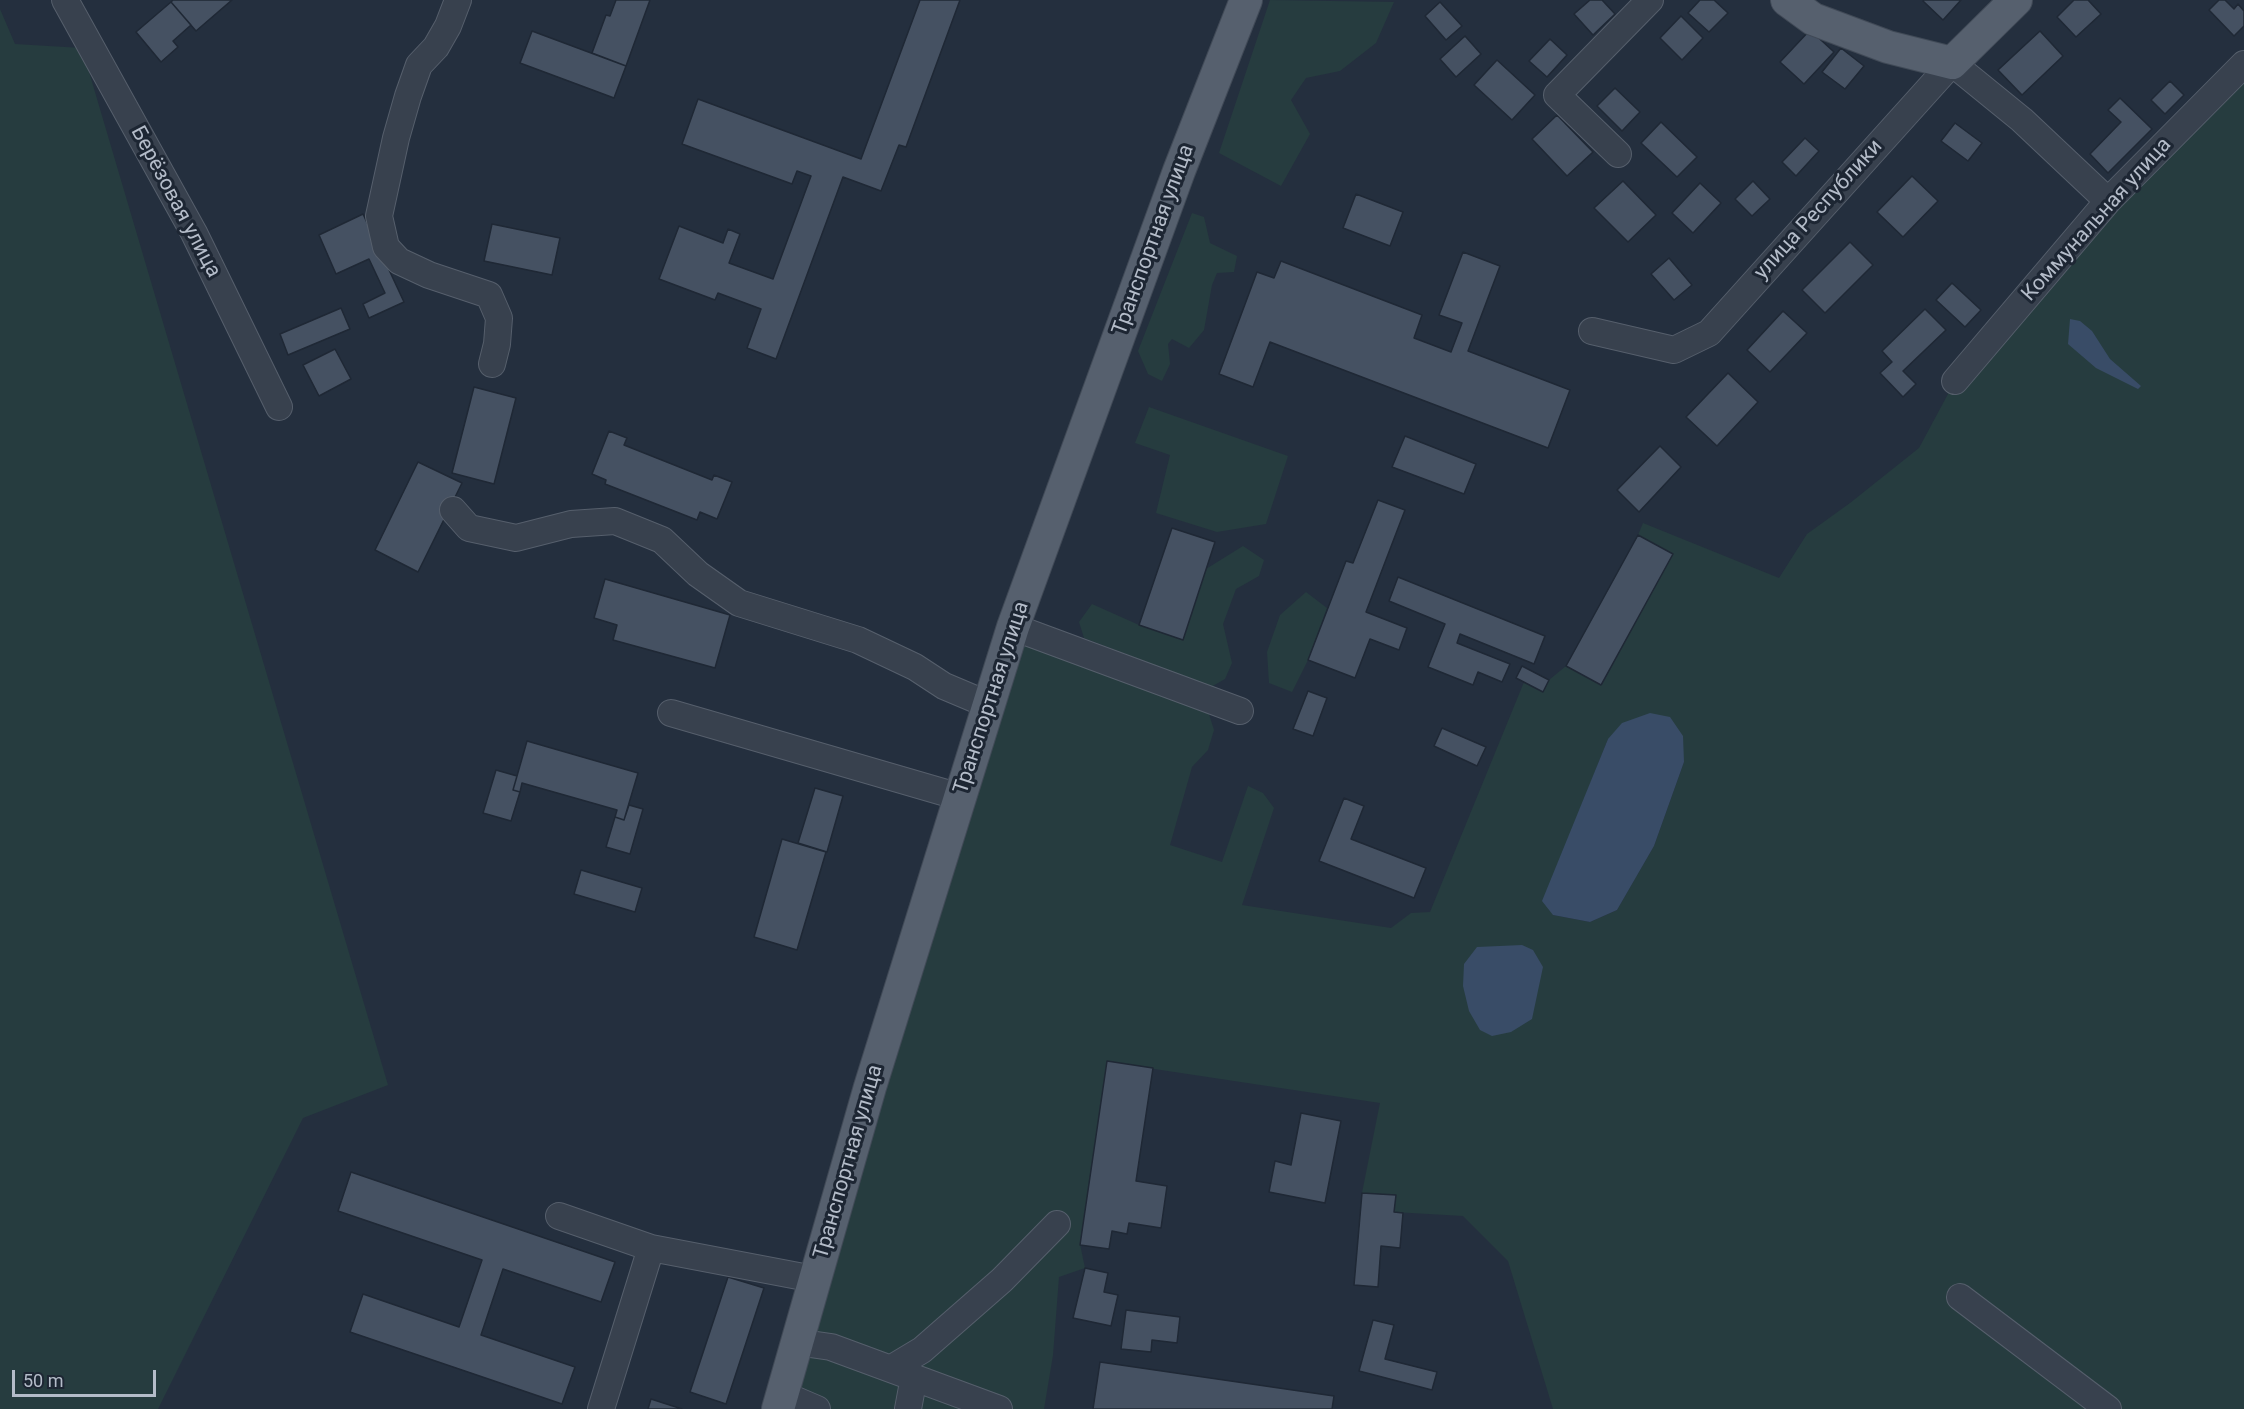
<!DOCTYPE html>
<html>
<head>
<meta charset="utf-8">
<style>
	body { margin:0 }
	#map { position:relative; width:2244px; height:1409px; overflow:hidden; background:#242f3e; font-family:Roboto,sans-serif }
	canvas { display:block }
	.scale { position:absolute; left:12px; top:1370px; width:144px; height:27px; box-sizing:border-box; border:3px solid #b4bcc9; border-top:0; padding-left:8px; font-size:18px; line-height:21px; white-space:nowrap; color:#b4bcc9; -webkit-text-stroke:4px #1d2633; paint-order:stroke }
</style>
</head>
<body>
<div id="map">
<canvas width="2244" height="1409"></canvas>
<div class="scale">50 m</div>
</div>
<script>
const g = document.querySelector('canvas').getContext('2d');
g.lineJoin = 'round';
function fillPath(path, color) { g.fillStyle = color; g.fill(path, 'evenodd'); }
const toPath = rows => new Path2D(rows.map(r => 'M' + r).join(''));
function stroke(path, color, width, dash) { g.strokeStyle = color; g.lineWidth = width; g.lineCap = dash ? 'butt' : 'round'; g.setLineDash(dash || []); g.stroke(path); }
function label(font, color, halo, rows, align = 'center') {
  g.font = font + ' Roboto,sans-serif'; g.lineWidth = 6; g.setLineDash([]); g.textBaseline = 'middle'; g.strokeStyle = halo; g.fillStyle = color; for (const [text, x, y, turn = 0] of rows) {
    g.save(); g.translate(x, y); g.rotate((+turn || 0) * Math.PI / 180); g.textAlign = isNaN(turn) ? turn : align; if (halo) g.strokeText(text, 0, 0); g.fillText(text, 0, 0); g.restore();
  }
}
const green = toPath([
	[1270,0,1394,2,1376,43,1340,71,1306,78,1291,100,1310,134,1281,186,1219,153],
	[0,9,15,44,82,48,388,1085,303,1118,158,1409,0,1409],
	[2244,64,2244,1409,1553,1409,1508,1261,1463,1216,1394,1212,1395,1195,1362,1193,1380,1103,1108,1062,1080,1244,1085,1268,1059,1277,1053,1355,1044,1409,778,1409,1013,627,1208,711,1214,730,1208,750,1192,767,1170,845,1222,862,1248,786,1263,793,1274,808,1242,905,1391,928,1411,913,1430,912,1524,682,1543,692,1549,680,1566,666,1602,685,1673,554,1638,535,1643,523,1779,578,1807,534,1850,503,1919,448,1955,381],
	[1608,739,1684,762,1654,846,1617,910,1590,922,1553,915,1564,850],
	[1192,213,1204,217,1210,243,1237,256,1234,272,1217,273,1212,285,1204,330,1189,348,1172,339,1168,344,1170,364,1162,381,1148,374,1138,351],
	[1149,407,1288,456,1266,524,1217,532,1156,513,1170,455,1135,443],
	[1243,546,1264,560,1259,576,1236,589,1223,624,1232,663,1225,679,1211,687,1084,638,1079,622,1092,604,1139,625,1183,640,1206,569],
	[1306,592,1327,608,1308,660,1292,692,1269,683,1267,652,1280,615]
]);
const water = toPath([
	[2070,319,2080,321,2092,331,2110,359,2141,386,2138,389,2096,368,2068,344],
	[1650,713,1670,717,1683,736,1684,762,1654,846,1617,910,1590,922,1553,915,1542,901,1608,739,1622,723],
	[1522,945,1533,950,1543,967,1532,1019,1511,1032,1492,1036,1480,1030,1469,1011,1463,986,1464,964,1477,947]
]);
const building = toPath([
	[173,0,232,0,196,31,171,2,173,0],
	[616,0,650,0,626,66,592,53,606,15,610,16,616,0],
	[920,0,960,0,906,147,899,145,881,191,843,177,776,359,747,348,761,309,718,293,715,300,659,279,679,226,723,243,728,229,740,234,729,263,773,279,811,176,797,171,792,184,682,144,698,99,861,159,920,0],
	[1590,0,1602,0,1615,14,1593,35,1574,14,1590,0],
	[1700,0,1714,0,1728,13,1709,32,1688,13,1700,0],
	[1924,0,1961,0,1943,20,1923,1,1924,0],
	[2074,0,2088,0,2101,14,2076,37,2057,17,2074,0],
	[2219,0,2225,0,2234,9,2238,4,2244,11,2244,26,2234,36,2209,10,2219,0],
	[171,2,191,25,173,41,178,47,161,62,136,32,171,2],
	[1440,2,1462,26,1446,40,1425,16,1440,2],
	[1681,16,1703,38,1682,60,1660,38,1681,16],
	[1810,30,1834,52,1804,84,1780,62,1810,30],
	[532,31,626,66,614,98,520,63,532,31],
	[2040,31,2063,56,2022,95,1998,70,2040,31],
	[1465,36,1481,54,1456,77,1440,59,1465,36],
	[1550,39,1567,55,1547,77,1529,61,1550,39],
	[1841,48,1864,66,1845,89,1822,72,1841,48],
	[1497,60,1535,95,1512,120,1474,85,1497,60],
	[2170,81,2184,95,2165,114,2151,100,2170,81],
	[1615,88,1640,112,1622,131,1597,106,1615,88],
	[2120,98,2152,129,2108,173,2090,154,2121,122,2108,110,2120,98],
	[1557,115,1593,152,1567,176,1532,139,1557,115],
	[1661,122,1697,157,1677,177,1641,143,1661,122],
	[1955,123,1982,143,1968,161,1941,141,1955,123],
	[1805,138,1819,151,1796,176,1782,162,1805,138],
	[1912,176,1938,201,1903,237,1877,212,1912,176],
	[1623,181,1656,215,1628,242,1594,208,1623,181],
	[1753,181,1770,199,1752,216,1735,199,1753,181],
	[1700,183,1721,203,1693,233,1672,213,1700,183],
	[1356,194,1403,212,1390,246,1343,228,1356,194],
	[363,214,404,302,369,318,363,304,385,293,369,259,336,274,319,235,363,214],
	[492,224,560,238,552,275,484,261,492,224],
	[1850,242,1873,265,1825,313,1802,290,1850,242],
	[1463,252,1500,266,1468,351,1570,390,1548,448,1270,342,1253,387,1219,374,1257,272,1274,278,1281,261,1422,315,1414,338,1451,352,1462,323,1439,315,1463,252],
	[1669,258,1692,285,1674,300,1651,274,1669,258],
	[1952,283,1981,310,1965,327,1936,300,1952,283],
	[341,308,350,329,288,355,280,334,341,308],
	[1925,309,1946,330,1903,371,1916,384,1903,397,1880,373,1892,362,1882,351,1925,309],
	[1783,311,1807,333,1770,372,1747,350,1783,311],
	[335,349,351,379,319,396,303,365,335,349],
	[1728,373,1758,402,1717,446,1686,417,1728,373],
	[474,387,516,398,494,484,452,473,474,387],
	[609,431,627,438,624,445,712,480,714,475,732,482,717,519,700,512,697,520,605,484,606,480,592,474,609,431],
	[1405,436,1476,464,1464,494,1392,467,1405,436],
	[1660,446,1681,467,1639,512,1617,490,1660,446],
	[418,462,462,483,418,572,375,550,418,462],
	[1378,500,1405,510,1366,612,1407,628,1399,650,1370,639,1355,678,1308,660,1346,561,1353,563,1378,500],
	[1172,528,1215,542,1183,640,1139,625,1172,528],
	[1638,535,1673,554,1601,685,1566,666,1638,535],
	[1398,577,1545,636,1534,664,1460,634,1457,643,1510,664,1502,682,1478,672,1473,685,1428,667,1445,624,1389,601,1398,577],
	[605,579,730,615,715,668,613,640,617,625,594,618,605,579],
	[1522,666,1549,680,1543,692,1516,678,1522,666],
	[1308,691,1327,698,1313,736,1293,729,1308,691],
	[1442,728,1486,747,1477,766,1434,746,1442,728],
	[527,741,638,773,624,820,615,817,617,810,522,783,520,792,513,790,527,741],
	[496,770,517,776,513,790,520,792,511,821,483,813,496,770],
	[815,788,843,796,827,852,798,843,815,788],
	[1344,798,1364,806,1351,839,1426,868,1414,898,1319,861,1344,798],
	[629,805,643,809,630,854,606,847,615,817,624,820,629,805],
	[782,839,826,852,797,950,754,937,782,839],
	[581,870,642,888,635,912,574,894,581,870],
	[1107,1061,1153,1068,1136,1181,1167,1186,1161,1228,1129,1223,1127,1234,1112,1231,1109,1249,1080,1245,1107,1061],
	[1301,1113,1341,1121,1325,1203,1269,1192,1275,1161,1291,1165,1301,1113],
	[351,1172,615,1262,601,1302,503,1269,481,1335,575,1367,562,1404,350,1332,363,1294,459,1327,482,1260,338,1211,351,1172],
	[1362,1193,1396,1195,1394,1212,1403,1213,1400,1248,1381,1246,1378,1287,1354,1285,1362,1193],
	[1085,1268,1108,1273,1104,1292,1118,1295,1111,1326,1073,1318,1085,1268],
	[728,1277,764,1288,726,1404,690,1392,728,1277],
	[1126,1310,1180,1317,1177,1343,1152,1340,1151,1352,1121,1349,1126,1310],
	[1373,1320,1394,1325,1385,1359,1437,1372,1432,1390,1359,1371,1373,1320],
	[1100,1362,1334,1396,1332,1409,1093,1409,1100,1362],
	[651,1399,682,1409,648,1409,651,1399]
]);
const minor = toPath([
	[65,0,194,233,279,407],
	[458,0,448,26,436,47,419,65,408,96,396,138,379,216,386,247,399,261,429,275,489,295,499,318,497,344,492,364],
	[1618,154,1557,95,1650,0],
	[1592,331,1674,350,1709,333,1952,63,2022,120,2108,201],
	[1955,381,2108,201,2244,64],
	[453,510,469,528,516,538,571,524,615,521,662,540,698,574,739,603,858,640,915,667,944,686,989,705],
	[1013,627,1240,711],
	[671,713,960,797],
	[559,1216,651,1248,601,1409],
	[651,1248,814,1279],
	[1960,1297,2108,1409],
	[796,1342,831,1347,999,1409],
	[892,1368,922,1350,1002,1280,1057,1224],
	[782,1394,817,1409],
	[908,1409,914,1377]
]);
const major = toPath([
	[1787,0,1813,19,1888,47,1952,63,2016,0],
	[778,1409,870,1087,1013,627,1179,171,1246,0]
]);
const streetNames = [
	["Берёзовая улица",175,202,62],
	["улица Республики",1819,210,-48],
	["Коммунальная улица",2097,220,-48],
	["Транспортная улица",1154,240,-70],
	["Транспортная улица",992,698,-72],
	["Транспортная улица",849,1162,-74]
];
fillPath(green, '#263c3f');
fillPath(water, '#394c67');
fillPath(building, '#455162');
stroke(building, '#1f2835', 1.5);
stroke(minor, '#565f6c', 28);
stroke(major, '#414a57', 34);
stroke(minor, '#38414e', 26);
stroke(major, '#56606e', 32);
label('21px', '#b4bcc9', '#1d2633', streetNames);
</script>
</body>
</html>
